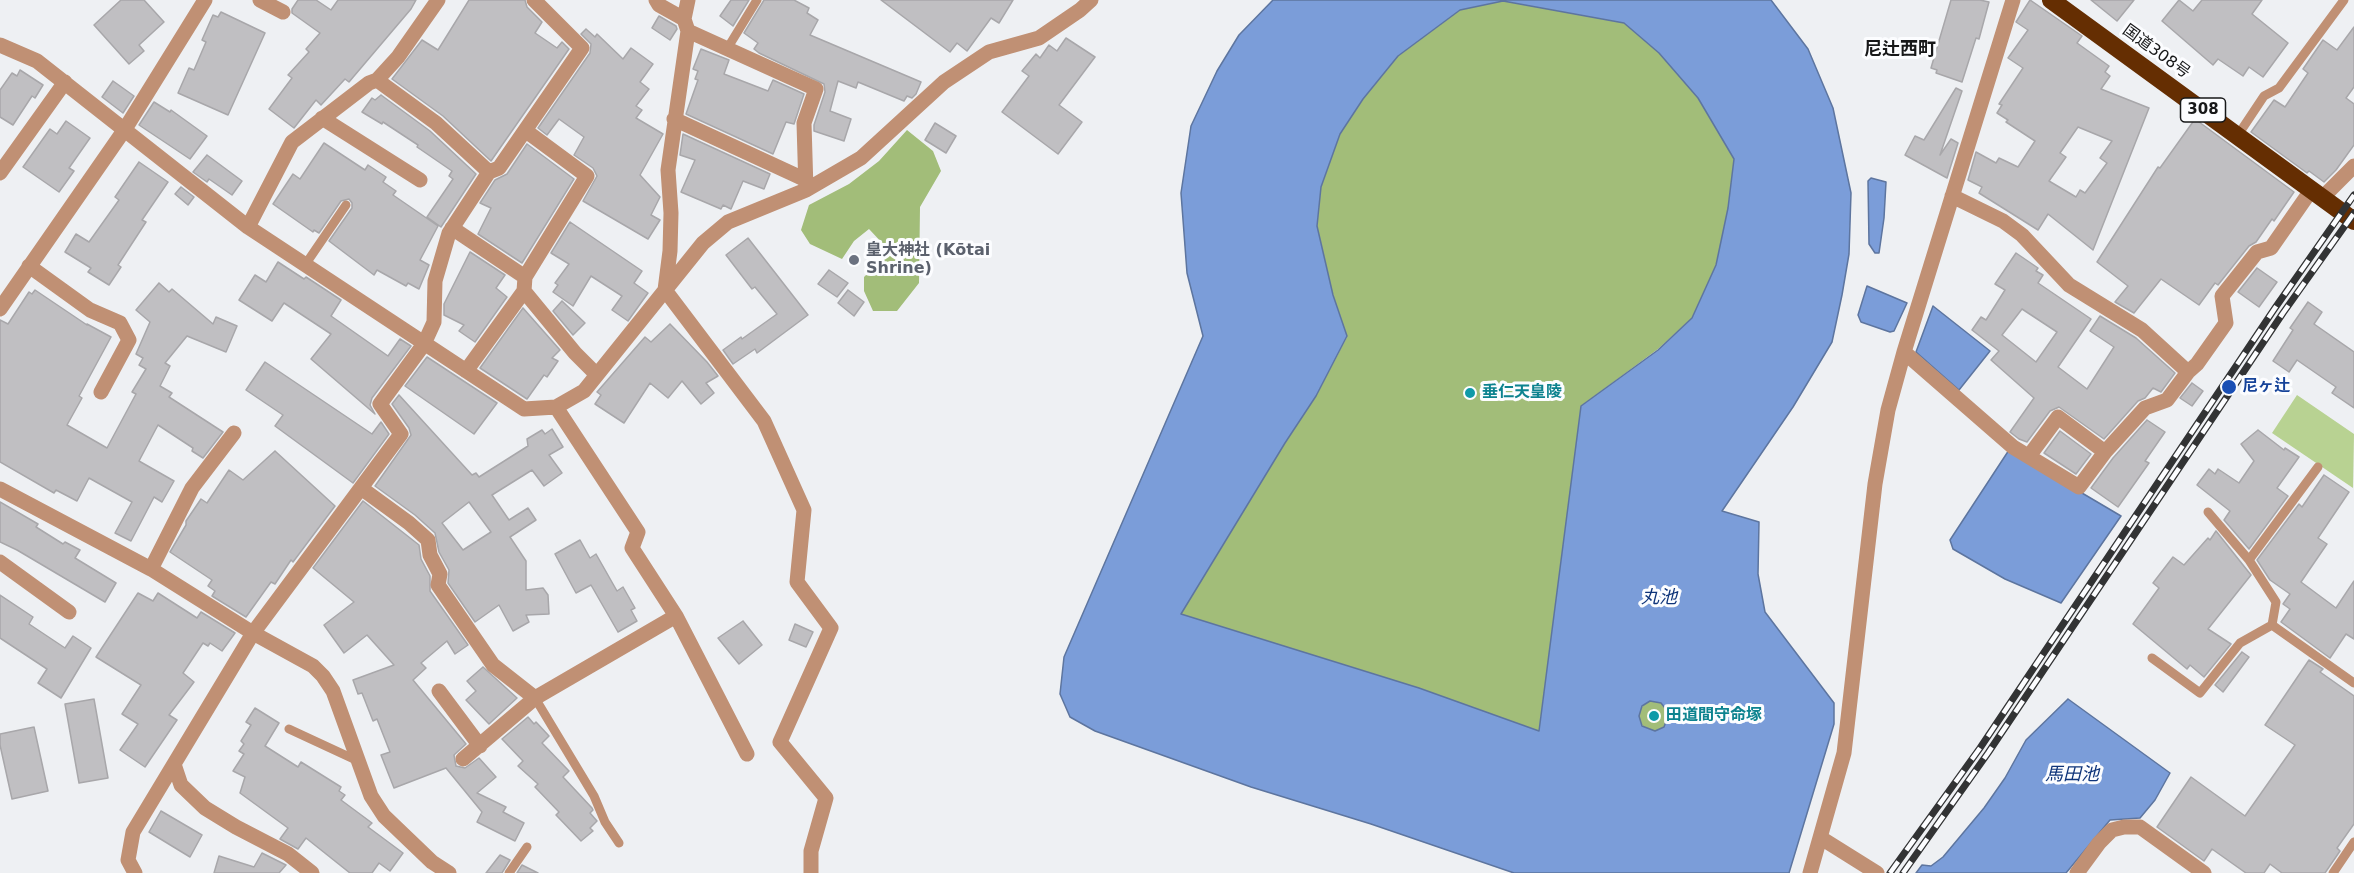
<!DOCTYPE html>
<html>
<head>
<meta charset="utf-8">
<style>
	body { margin:0 }
	canvas { display:block; background:#eef0f3 }
</style>
</head>
<body>
<canvas width="2354" height="873"></canvas>
<script>
const g = document.querySelector('canvas').getContext('2d');
g.lineJoin = 'round';
function fillPath(path, color) { g.fillStyle = color; g.fill(path, 'evenodd'); }
const toPath = rows => new Path2D(rows.map(r => 'M' + r).join(''));
function stroke(path, color, width, dash) { g.strokeStyle = color; g.lineWidth = width; g.lineCap = dash ? 'butt' : 'round'; g.setLineDash(dash || []); g.stroke(path); }
function label(font, color, halo, rows, align = 'center') {
  g.font = font + ' "DejaVu Sans","Noto Sans JP",sans-serif'; g.lineWidth = 6; g.setLineDash([]); g.textBaseline = 'middle'; g.strokeStyle = halo; g.fillStyle = color; for (const [text, x, y, turn = 0] of rows) {
    g.save(); g.translate(x, y); g.rotate((+turn || 0) * Math.PI / 180); g.textAlign = isNaN(turn) ? turn : align; if (halo) g.strokeText(text, 0, 0); g.fillText(text, 0, 0); g.restore();
  }
}
const green = toPath([
	[2297,395,2354,434,2353,488,2272,433]
]);
const forest = toPath([
	[1503,1,1624,23,1659,53,1698,98,1734,159,1728,208,1716,265,1692,318,1658,349,1581,406,1539,731,1419,688,1181,614,1285,443,1316,396,1347,337,1333,295,1317,226,1321,187,1340,134,1363,99,1398,56,1460,10],
	[907,130,933,151,941,171,920,207,919,283,897,311,873,311,864,291,864,277,878,263,884,245,869,229,854,241,842,259,810,244,801,230,809,205,849,184,879,161],
	'1639 716a15 15 0 1 1 30 0a15 15 0 1 1-30 0Z'
]);
const water = toPath([
	[1273,0,1771,0,1808,49,1833,108,1851,193,1849,254,1842,295,1832,342,1793,407,1722,511,1759,522,1758,574,1765,612,1834,703,1834,724,1789,873,1514,873,1371,824,1251,787,1095,731,1070,717,1060,694,1064,657,1203,336,1187,273,1181,193,1191,126,1217,71,1239,35,1273,0],
	[1503,1,1624,23,1659,53,1698,98,1734,159,1728,208,1716,265,1692,318,1658,350,1581,406,1539,731,1419,688,1181,614,1285,443,1316,396,1347,336,1333,295,1317,226,1321,187,1340,134,1363,99,1398,56,1460,10,1503,1],
	[1650,701,1661,703,1669,713,1664,727,1655,731,1642,726,1639,716,1642,706,1650,701],
	[1871,178,1886,182,1884,218,1879,253,1875,253,1869,244,1868,181,1871,178],
	[1867,286,1907,303,1894,331,1890,332,1861,322,1858,315,1867,286],
	[1933,306,1990,351,1959,390,1916,352,1933,306],
	[2009,450,2121,516,2061,603,2005,579,1953,549,1950,540,2009,450],
	[2068,699,2170,773,2155,800,2140,818,2110,820,2066,873,1916,873,1922,865,1931,866,1943,857,1984,808,2005,778,2026,740,2068,699]
]);
const building = toPath([
	[121,0,144,0,164,22,139,45,144,51,129,64,94,25,121,0],
	[298,0,316,0,331,10,338,0,416,0,411,9,349,82,345,79,321,105,316,100,294,128,269,109,292,78,288,75,309,52,306,49,320,33,292,13,292,9,298,0],
	[469,0,525,0,527,7,542,22,535,33,557,48,562,42,569,49,491,161,443,116,392,79,422,40,438,50,469,0],
	[731,0,749,0,733,26,720,16,731,0],
	[764,0,794,0,809,8,807,13,818,20,810,35,921,82,916,94,912,98,907,96,904,101,858,82,856,88,838,81,830,111,851,119,844,141,814,131,814,125,825,92,824,84,759,53,754,49,758,43,744,33,764,0],
	[881,0,1013,0,999,23,991,18,967,51,957,43,950,52,881,0],
	[1951,0,1980,0,1989,2,1979,39,1976,38,1962,82,1936,73,1937,70,1931,68,1951,0],
	[2030,0,2082,36,2077,43,2109,66,2105,72,2110,76,2101,89,2149,108,2093,250,2048,214,2038,230,1979,193,1982,187,1968,180,1976,152,1996,163,1999,158,2018,167,2035,141,2006,122,2008,120,1997,113,2002,105,1999,104,2023,68,2008,58,2028,30,2016,22,2030,0],
	[2078,127,2112,141,2100,158,2107,163,2085,193,2080,190,2076,197,2049,181,2066,157,2060,153,2078,127],
	[2091,0,2134,0,2117,21,2091,0],
	[2179,0,2193,11,2202,0,2262,0,2252,14,2288,43,2263,77,2249,67,2243,76,2218,59,2213,65,2162,21,2179,0],
	[221,12,265,33,228,115,178,93,189,68,194,70,206,42,202,40,213,15,218,17,221,12],
	[659,16,676,26,677,29,670,40,652,28,659,16],
	[2354,27,2354,87,2346,98,2354,104,2354,145,2336,170,2324,182,2309,171,2307,173,2251,132,2274,100,2285,107,2308,73,2303,69,2323,40,2337,50,2354,27],
	[586,29,595,37,597,34,623,59,631,48,653,64,640,82,649,89,636,106,642,110,636,118,663,134,640,175,660,197,651,215,660,220,648,239,583,201,597,176,593,168,574,155,584,137,559,119,547,135,538,128,590,53,591,44,581,34,586,29],
	[1066,38,1095,57,1059,105,1082,122,1058,154,1002,112,1029,76,1022,71,1036,54,1040,58,1049,45,1057,51,1066,38],
	[701,49,729,60,724,74,768,91,773,80,804,94,794,124,786,122,773,154,686,114,698,80,695,79,698,71,693,69,701,49],
	[20,70,43,85,35,98,32,96,13,125,0,117,0,90,12,73,17,76,20,70],
	[113,81,134,96,123,113,102,97,113,81],
	[1956,88,1962,91,1940,155,1951,139,1958,143,1947,178,1905,155,1915,136,1924,140,1956,88],
	[381,95,430,131,476,174,441,227,427,217,453,179,449,176,452,171,417,147,418,145,383,122,382,124,362,112,372,98,375,100,381,95],
	[154,102,170,112,171,110,207,136,190,159,139,125,154,102],
	[2195,119,2294,192,2274,221,2272,219,2256,242,2249,246,2218,285,2215,283,2199,305,2161,279,2134,313,2115,302,2128,286,2097,262,2158,167,2160,168,2195,119],
	[66,121,90,138,69,168,74,171,59,192,23,167,50,129,57,134,66,121],
	[935,123,956,136,946,153,925,140,935,123],
	[683,134,770,174,764,189,743,181,731,209,723,205,721,209,681,192,695,160,680,155,683,134],
	[324,143,365,170,368,165,386,177,383,182,396,191,393,195,438,226,420,260,429,265,419,289,408,283,406,286,377,270,374,275,329,241,352,208,352,203,349,199,341,201,319,233,314,230,313,232,273,204,293,174,300,179,324,143],
	[527,144,574,179,522,263,478,234,491,208,480,203,495,180,507,174,527,144],
	[207,155,242,181,232,195,209,179,207,182,193,172,207,155],
	[139,162,168,182,142,220,146,222,118,265,121,267,109,285,88,272,91,268,65,252,76,234,89,242,119,200,115,197,139,162],
	[181,187,194,197,188,205,175,194,181,187],
	[570,222,642,271,634,283,648,293,628,321,612,310,622,296,591,276,573,306,553,292,558,285,555,283,569,264,551,253,570,222],
	[748,238,808,315,757,353,755,349,733,364,723,350,741,337,742,339,777,314,755,287,752,289,726,255,748,238],
	[470,252,505,275,496,288,507,297,475,342,459,331,464,325,444,315,444,304,470,252],
	[2016,253,2038,268,2036,271,2043,275,2038,283,2091,319,2058,367,2087,389,2114,347,2090,331,2100,316,2136,338,2175,373,2161,392,2153,388,2145,398,2138,401,2104,439,2059,407,2050,411,2027,442,2019,439,2010,432,2034,398,1991,360,1999,351,1972,330,1981,317,1986,320,2005,290,1995,284,2016,253],
	[2022,309,2057,332,2036,362,2002,335,2022,309],
	[278,262,304,279,306,277,341,300,331,316,388,356,400,339,411,346,372,398,370,405,375,414,311,359,331,334,284,303,272,321,239,300,255,275,266,282,278,262],
	[2257,268,2277,282,2259,307,2238,292,2257,268],
	[829,270,848,283,837,297,818,284,829,270],
	[159,283,169,292,172,289,213,324,216,317,237,326,226,352,187,336,165,363,170,366,160,386,172,393,169,397,223,432,203,458,192,451,193,448,158,425,139,461,174,481,162,502,154,497,131,541,115,533,132,502,89,478,77,501,56,490,54,493,0,462,0,320,8,324,29,292,32,294,35,290,87,325,87,324,111,337,79,396,82,398,67,425,107,448,136,394,132,392,146,369,139,365,143,358,136,354,150,322,136,310,159,283],
	[848,290,864,302,854,316,838,303,848,290],
	[562,301,585,323,573,335,553,311,562,301],
	[2308,302,2322,312,2314,324,2354,352,2354,408,2332,393,2336,387,2297,360,2289,372,2273,361,2293,330,2290,328,2308,302],
	[523,308,560,350,552,358,558,361,547,377,544,375,527,399,480,368,523,308],
	[670,324,707,362,718,376,706,383,714,393,701,404,682,381,668,398,650,383,624,423,595,404,601,395,597,392,645,337,651,342,670,324],
	[427,357,497,403,474,434,405,386,427,357],
	[265,362,372,434,381,422,389,434,353,483,275,426,283,415,246,390,265,362],
	[2192,383,2203,391,2192,406,2180,398,2192,383],
	[399,395,472,475,476,473,479,477,528,446,527,439,542,430,545,434,552,429,563,447,549,455,562,473,544,486,532,470,492,495,509,520,528,508,536,520,510,537,526,561,526,590,543,588,548,595,549,614,526,615,529,622,513,631,499,605,475,622,448,583,449,570,439,552,435,533,415,515,375,486,411,435,409,428,392,404,399,395],
	[469,502,491,532,463,550,442,523,469,502],
	[2147,420,2165,432,2145,461,2149,463,2118,507,2091,488,2113,458,2147,420],
	[2258,430,2284,450,2285,448,2299,457,2277,488,2288,496,2249,549,2224,520,2230,511,2197,485,2209,469,2215,474,2218,469,2239,483,2254,461,2241,444,2258,430],
	[2060,431,2091,454,2076,474,2044,453,2060,431],
	[275,451,335,506,293,562,291,560,275,584,271,582,246,617,212,596,215,591,208,586,212,580,170,552,186,525,186,521,201,499,207,503,229,470,243,480,275,451],
	[2324,475,2349,492,2318,538,2327,544,2301,582,2336,608,2354,581,2354,639,2346,634,2330,658,2281,622,2290,609,2283,604,2290,594,2270,580,2257,560,2299,504,2302,507,2324,475],
	[363,501,419,545,421,559,430,576,430,591,468,645,455,654,447,641,421,663,426,668,413,680,466,744,454,755,456,766,465,768,479,758,496,777,477,793,506,807,503,812,524,823,515,841,477,822,482,812,446,768,394,788,381,755,390,752,377,719,373,721,362,693,358,694,353,680,394,665,367,635,344,653,324,625,354,602,313,568,363,501],
	[0,502,38,524,36,527,63,544,65,542,80,550,75,558,116,583,105,602,17,550,0,542,0,502],
	[2216,531,2251,575,2208,629,2231,644,2204,677,2190,665,2187,669,2133,624,2159,588,2153,583,2173,557,2184,565,2208,538,2210,540,2216,531],
	[580,540,590,558,596,554,617,591,623,587,635,608,631,610,637,621,618,632,591,585,576,593,555,554,580,540],
	[138,593,153,601,158,593,197,618,201,612,235,633,222,651,210,643,208,646,203,643,183,673,194,682,169,715,177,720,145,767,120,750,138,724,122,714,141,685,96,657,138,593],
	[0,595,33,617,29,624,65,648,73,636,91,648,61,698,38,683,47,669,0,638,0,595],
	[743,621,762,645,739,664,718,638,743,621],
	[795,624,813,632,806,647,789,640,795,624],
	[2242,652,2249,657,2223,692,2215,685,2242,652],
	[2309,660,2323,669,2320,672,2354,696,2354,824,2337,848,2340,851,2325,873,2282,873,2270,864,2264,873,2246,873,2212,849,2204,861,2157,827,2191,777,2245,816,2295,745,2265,725,2309,660],
	[483,667,517,698,489,724,466,700,476,691,467,681,483,667],
	[94,699,108,778,79,783,65,704,94,699],
	[255,708,279,723,265,746,298,767,301,762,341,787,339,791,345,795,341,800,372,823,368,827,403,853,390,871,379,863,372,873,350,873,306,838,298,849,280,839,288,828,240,793,245,777,233,771,244,754,239,751,244,744,241,741,251,725,246,722,255,708],
	[528,717,534,724,536,722,549,736,542,743,569,771,563,777,592,808,593,810,590,813,597,821,590,828,593,831,581,841,556,815,559,812,535,787,538,784,518,766,523,761,502,739,528,717],
	[34,727,48,791,12,799,0,745,0,734,34,727],
	[161,811,202,835,190,857,149,832,161,811],
	[262,853,286,865,279,873,214,873,219,856,254,867,262,853],
	[500,855,510,860,502,873,486,873,500,855],
	[522,865,538,873,517,873,522,865]
]);
const lane = toPath([
	[727,49,757,0],
	[2238,135,2264,96,2279,88,2344,0],
	[305,265,346,205],
	[2318,467,2249,560,2276,602,2272,625,2354,683],
	[2208,512,2249,560],
	[2152,658,2200,693,2240,643,2272,625],
	[535,698,594,796,605,822,619,843],
	[289,729,358,761],
	[509,873,527,847],
	[2333,873,2354,842]
]);
const street = toPath([
	[260,0,283,12],
	[656,0,659,5,684,19,688,31,816,89,804,123,806,190],
	[684,19,688,0],
	[688,31,668,170,671,213,670,251,665,290,764,421,804,510,797,582,831,628,780,742,826,798,811,851,811,873],
	[0,45,37,61,248,227,524,409,556,407,584,391,703,243,728,222,806,190,861,158,944,82,989,52,1039,38,1080,10,1091,0],
	[322,118,420,180],
	[674,119,806,180],
	[489,172,499,168,582,48,534,0],
	[0,173,65,82],
	[1952,196,2003,221,2022,235,2069,285,2142,330,2188,372],
	[2323,197,2354,166],
	[248,227,292,142,369,83,377,80,398,57,438,0],
	[452,228,525,277],
	[29,266,90,310,120,323,129,340,101,392],
	[524,291,575,353,597,375],
	[0,309,125,129,205,0],
	[1904,352,2013,447,2079,487,2105,452,2145,408,2167,400,2188,372,2197,364,2226,323,2222,296,2257,252,2271,248,2312,189],
	[466,371,524,291,525,277,587,176,526,131],
	[556,407,638,532,632,548,676,616,747,754],
	[2029,456,2058,417,2105,452],
	[361,488,409,523,428,540,430,555,440,574,438,585,493,665,535,698,676,616],
	[0,489,151,569,253,633,313,666,323,676,333,691,371,796,384,816,432,862,449,873],
	[0,562,69,612],
	[151,569,192,488,234,433],
	[439,691,480,746],
	[463,759,535,698],
	[174,764,181,785,205,808,236,827,288,854,312,873],
	[1821,838,1877,873],
	[135,873,128,860,133,832,253,633,401,434,380,404,424,344,434,322,435,281,449,233,489,172,436,123,377,80],
	[1810,873,1844,753,1875,484,1888,410,1904,352,2013,0],
	[2077,873,2099,843,2112,830,2124,827,2140,827,2204,873]
]);
const highway = toPath([
	[2051,0,2354,221]
]);
const rail = toPath([
	[1890,873,1980,748,2275,308,2354,195],
	[1903,873,1988,753,2283,313,2354,213]
]);
const markers = [
	[854,260,6,"#6b7280"],
	[2229,387,8,"#1a4fb4"],
	[1470,393,6,"#0f9aa8"],
	[1654,716,6,"#0f9aa8"]
];
const shields = [
	[2203,110,45]
];
const shieldNames = [
	["308",2203,110]
];
const streetNames = [
	["国道308号",2156,52,36]
];
const worshipNames = [
	["皇大神社 (Kōtai",866,251],
	["Shrine)",866,269]
];
const transitNames = [
	["尼ヶ辻",2242,387]
];
const cultureNames = [
	["垂仁天皇陵",1482,393],
	["田道間守命塚",1666,716]
];
const neighbourhoodNames = [
	["尼辻西町",1900,50]
];
const waterNames = [
	["丸池",1659,598],
	["馬田池",2072,775]
];
fillPath(green, '#b8d292');
fillPath(forest, '#a2bd79');
fillPath(water, '#7b9dd9');
stroke(water, '#5d759f', 1.5);
fillPath(building, '#c0bfc2');
stroke(building, '#a8a7aa', 1.5);
stroke(lane, '#c09074', 9);
stroke(street, '#c09074', 15);
stroke(highway, '#652e02', 18);
stroke(rail, '#323334', 7);
stroke(rail, '#fcfdff', 4.5, [14]);
for (const [x, y, r, color] of markers) { const dot = new Path2D(); dot.arc(x, y, r, 0, 2 * Math.PI); g.fillStyle = color; g.fill(dot); stroke(dot, '#fcfdff', 2); }
for (const [x, y, w] of shields) { const box = new Path2D(); box.roundRect(x - w / 2, y - 12, w, 24, 4.5); g.fillStyle = '#fcfdff'; g.fill(box); stroke(box, '#171819', 1.5); }
label('bold 15px', '#171819', null, shieldNames);
label('16px', '#171819', '#fcfdff', streetNames);
label('bold 16px', '#5b616d', '#fcfdff', worshipNames, 'left');
label('bold 16px', '#164399', '#fcfdff', transitNames, 'left');
label('bold 16px', '#0d838f', '#fcfdff', cultureNames, 'left');
label('bold 18px', '#171819', '#fcfdff', neighbourhoodNames);
label('italic 18px', '#0e347a', '#fcfdff', waterNames);
</script>
</body>
</html>
